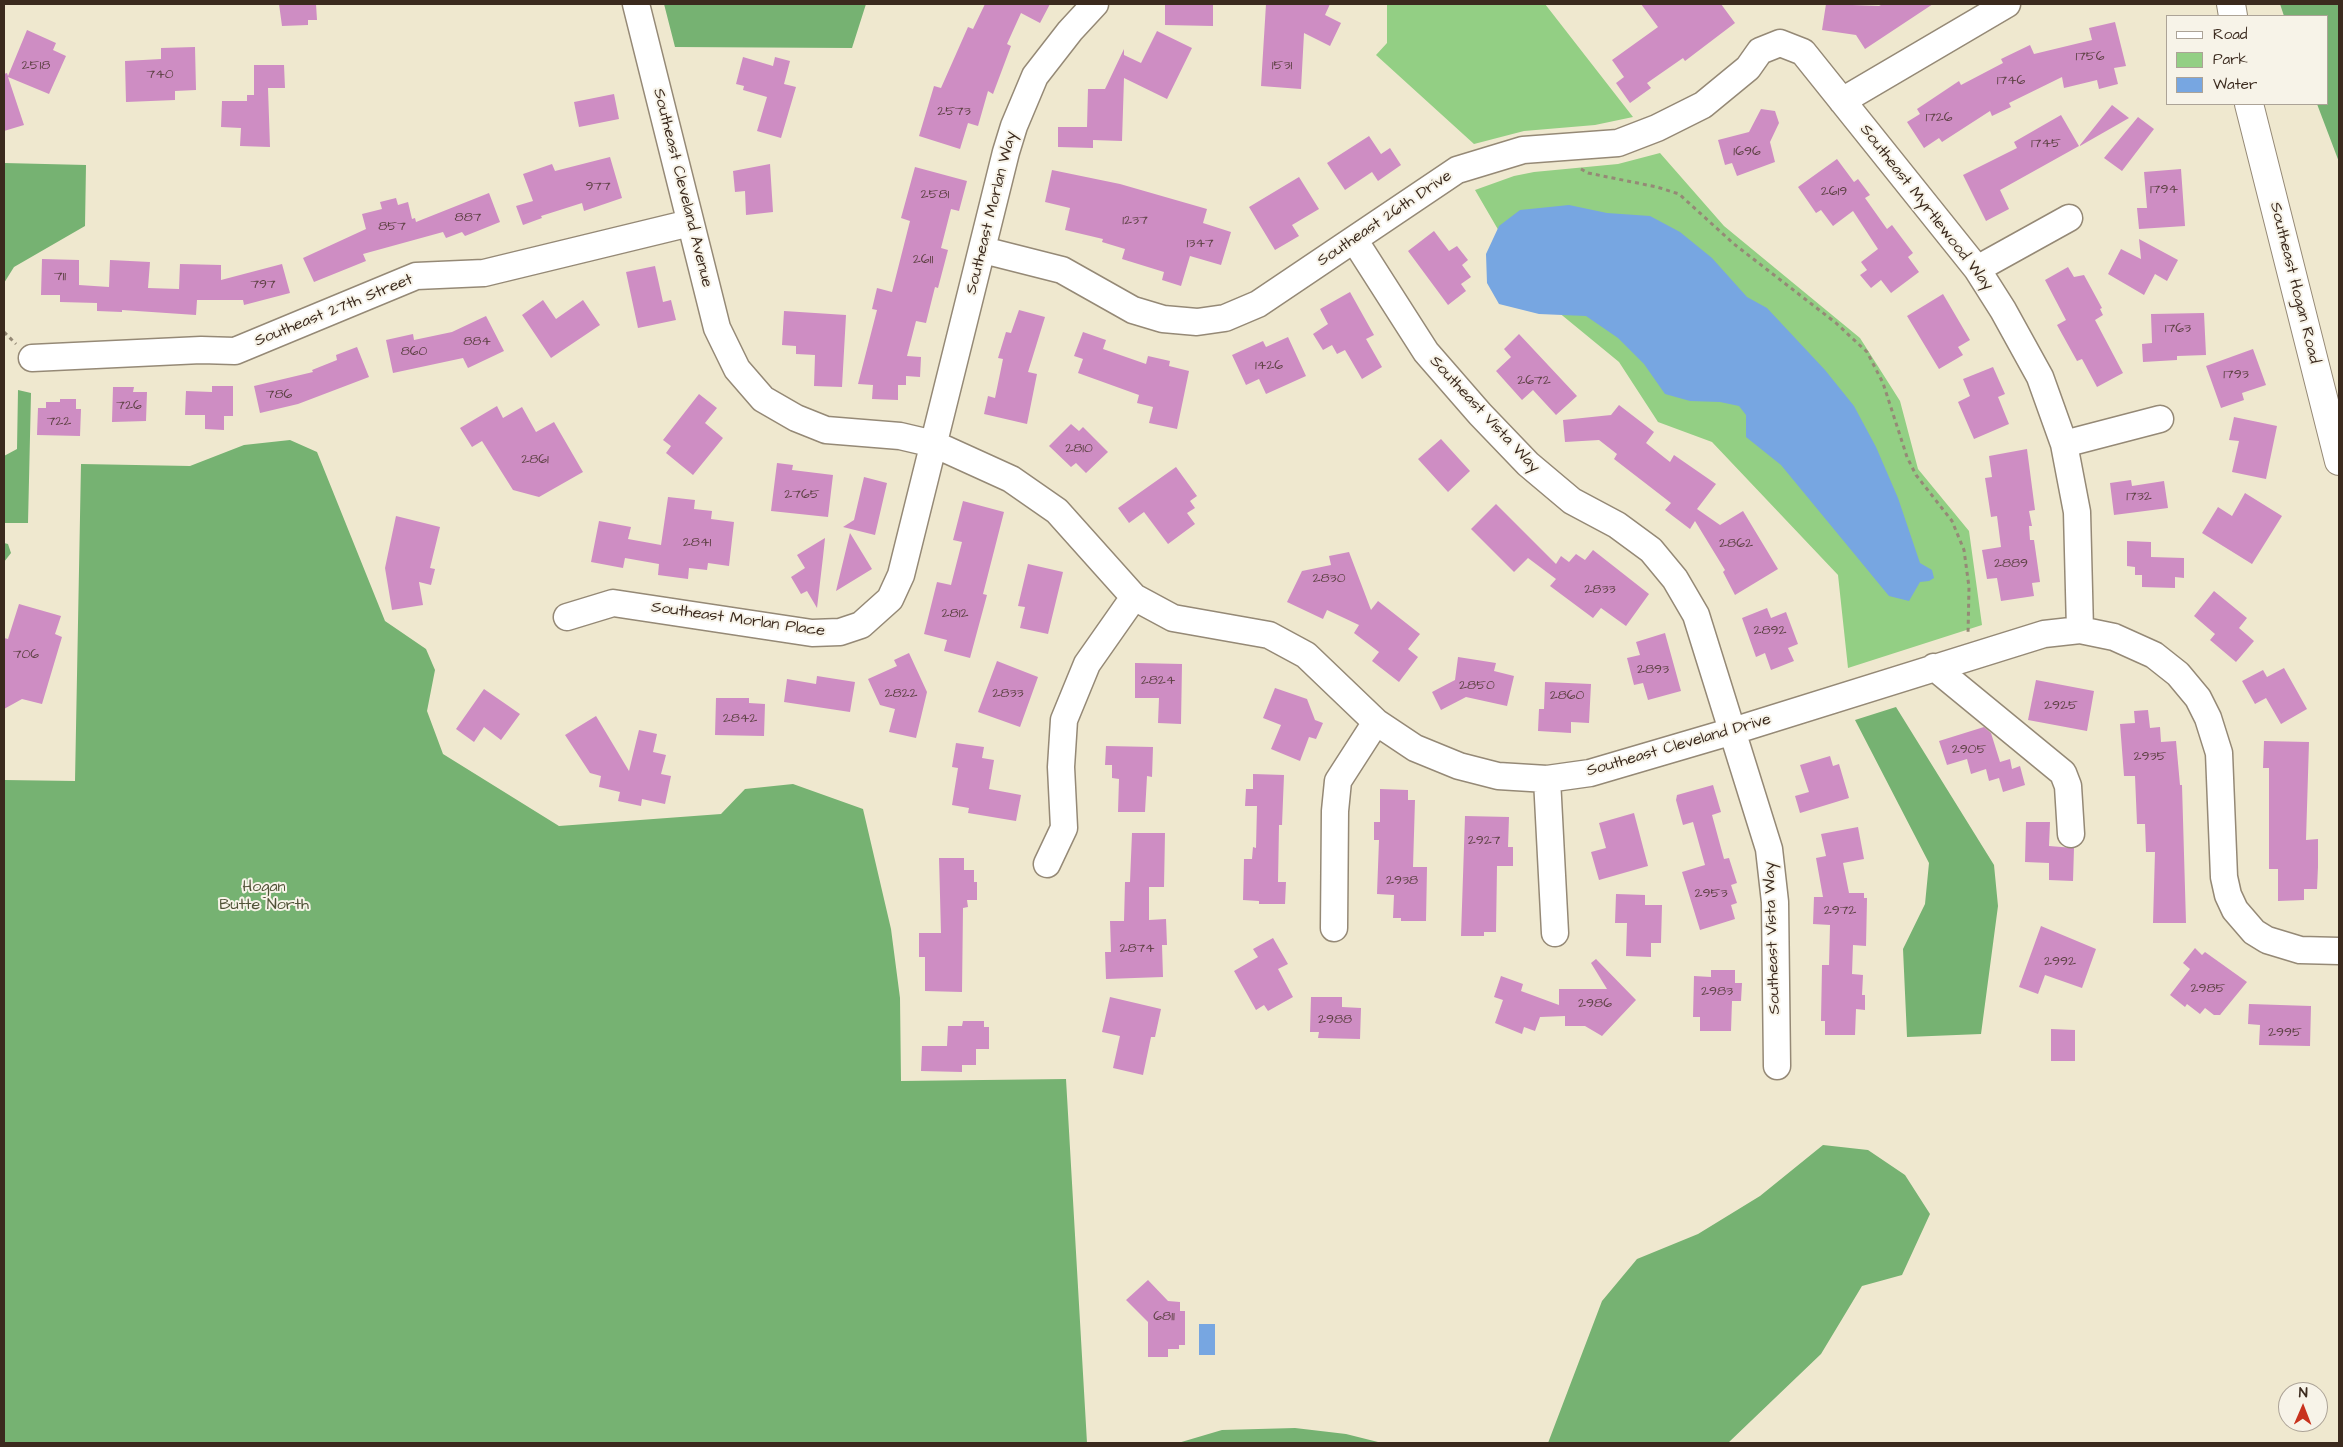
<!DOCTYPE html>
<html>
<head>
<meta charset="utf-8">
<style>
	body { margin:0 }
	#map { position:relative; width:2343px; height:1447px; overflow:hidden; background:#efe8cf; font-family:"Architects Daughter",sans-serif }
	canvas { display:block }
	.frame { position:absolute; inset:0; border:5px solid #3b2a1e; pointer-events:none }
	.legend { position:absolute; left:2166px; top:15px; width:162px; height:90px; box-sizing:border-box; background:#f7f3e8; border:1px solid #aca397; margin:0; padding:6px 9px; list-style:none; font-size:15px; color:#3b2a1e }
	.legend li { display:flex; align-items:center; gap:10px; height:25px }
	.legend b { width:25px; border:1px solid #aca397 }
	.north { position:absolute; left:2278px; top:1382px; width:50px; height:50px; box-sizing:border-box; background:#f7f3e8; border:1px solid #aca397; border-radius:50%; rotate:1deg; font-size:14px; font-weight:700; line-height:20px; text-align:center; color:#3b2a1e }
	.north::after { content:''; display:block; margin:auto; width:18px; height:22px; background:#c8321e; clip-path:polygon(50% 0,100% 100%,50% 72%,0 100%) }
</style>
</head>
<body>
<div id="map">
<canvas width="2343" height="1447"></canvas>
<div class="frame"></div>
<ul class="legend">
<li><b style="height:6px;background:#fff"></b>Road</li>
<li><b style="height:14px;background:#93cf84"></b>Park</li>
<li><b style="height:14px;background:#77a6e1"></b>Water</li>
</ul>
<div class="north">N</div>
</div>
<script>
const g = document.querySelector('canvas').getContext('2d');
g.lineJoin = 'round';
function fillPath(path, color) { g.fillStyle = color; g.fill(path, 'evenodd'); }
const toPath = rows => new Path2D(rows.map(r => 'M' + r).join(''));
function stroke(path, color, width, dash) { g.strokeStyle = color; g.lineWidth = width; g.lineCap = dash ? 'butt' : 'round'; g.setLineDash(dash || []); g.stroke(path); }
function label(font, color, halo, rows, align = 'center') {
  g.font = font + ' "Architects Daughter",sans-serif'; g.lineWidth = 4; g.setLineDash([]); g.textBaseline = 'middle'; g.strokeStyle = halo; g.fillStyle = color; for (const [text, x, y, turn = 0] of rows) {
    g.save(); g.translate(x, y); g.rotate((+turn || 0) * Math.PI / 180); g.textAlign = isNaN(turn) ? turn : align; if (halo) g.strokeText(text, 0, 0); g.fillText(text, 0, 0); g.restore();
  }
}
const green = toPath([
	[1387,4,1545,4,1633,117,1595,125,1524,131,1474,144,1376,55,1387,43],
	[1660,153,1724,226,1860,338,1900,401,1918,469,1969,531,1982,625,1848,668,1838,575,1712,442,1658,422,1619,362,1535,293,1475,190,1514,176,1534,172,1618,164]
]);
const forest = toPath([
	[664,4,866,4,852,48,675,47],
	[2280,4,2339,4,2339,162,2317,104,2327,104,2327,16,2284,16],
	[4,163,86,165,85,226,14,267,4,283],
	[18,390,31,393,28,523,4,523,4,456,17,449],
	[290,440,317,452,385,621,426,649,435,670,427,711,443,754,559,826,721,814,745,789,793,784,863,809,891,929,900,998,901,1081,1066,1079,1087,1443,4,1443,4,780,75,781,81,464,190,466,244,445],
	[4,543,8,544,11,553,4,562],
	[1896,707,1994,865,1998,906,1981,1034,1907,1037,1903,949,1925,904,1929,863,1855,720],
	[1823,1145,1868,1150,1905,1175,1930,1214,1902,1275,1862,1286,1821,1354,1728,1443,1548,1443,1602,1301,1637,1259,1698,1234,1760,1196],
	[1295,1428,1346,1434,1382,1443,1178,1443,1222,1430]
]);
const water = toPath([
	[1569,205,1607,213,1650,216,1680,232,1712,258,1747,297,1767,308,1825,370,1854,406,1876,447,1898,498,1920,563,1932,570,1934,578,1929,581,1920,582,1909,601,1889,596,1781,465,1746,437,1746,415,1739,406,1720,402,1690,401,1665,394,1644,364,1618,338,1586,316,1539,314,1499,304,1487,283,1486,254,1499,226,1520,210],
	[1199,1324,1215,1324,1215,1355,1199,1355]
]);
const building = toPath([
	[279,4,316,4,317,20,308,20,308,25,282,26],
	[985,4,1050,4,1040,23,1021,13,1007,44,1011,46,993,94,988,91,978,126,968,123,960,149,919,136,934,86,941,88,968,27,973,29],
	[1165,4,1213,4,1213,26,1165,25],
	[1266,4,1330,4,1325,15,1341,23,1330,46,1304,33,1301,89,1261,86],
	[1641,4,1721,4,1735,23,1685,61,1683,58,1647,83,1651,88,1630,103,1616,83,1624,77,1612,60,1658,27],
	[1826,4,1879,6,1883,4,1933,4,1865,49,1856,35,1822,30],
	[2115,22,2126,66,2114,68,2118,84,2099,89,2097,80,2064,88,2062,77,2009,103,2011,107,1992,116,1990,111,1942,142,1939,138,1924,148,1907,122,1920,114,1917,109,1959,81,1961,85,2003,63,2001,59,2030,45,2034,54,2092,40,2089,28],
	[27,30,56,43,53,50,66,56,49,94,8,77,24,125,4,131,4,74,7,73,8,76],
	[1157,31,1192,48,1167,99,1124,78,1122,141,1093,140,1093,148,1058,147,1058,127,1087,127,1088,89,1105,89,1124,49,1124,55,1141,63],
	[195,47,196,90,175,91,175,100,126,102,125,61,161,59,161,48],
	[743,57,773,66,775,57,790,61,784,84,796,87,781,138,757,131,767,97,743,90,744,86,736,84],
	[254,65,284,65,285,88,268,88,270,147,240,146,241,128,221,127,222,101,247,101,247,95,254,95],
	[614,94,619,119,579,127,574,102],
	[2112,105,2129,118,2080,146,2080,145],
	[1761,109,1775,111,1779,123,1770,142,1775,162,1737,176,1732,163,1725,165,1718,140,1749,132],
	[2061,115,2079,146,2000,190,2009,209,1986,221,1963,175,2017,148,2014,142],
	[2138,117,2154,129,2122,171,2104,158],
	[1369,136,1381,154,1390,148,1401,165,1378,181,1372,172,1345,190,1327,163],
	[610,157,622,198,584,211,582,203,541,216,542,218,523,225,516,206,533,201,523,174,552,164,555,171],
	[1837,159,1854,182,1858,179,1870,195,1865,198,1887,229,1892,225,1913,253,1908,257,1919,272,1891,293,1881,280,1871,288,1860,275,1867,270,1861,262,1878,249,1853,211,1833,226,1821,210,1816,213,1798,187],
	[770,164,773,212,746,215,745,191,735,192,733,171],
	[915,167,967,181,959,211,951,209,941,248,948,250,938,288,935,287,926,323,916,321,907,356,921,357,920,377,906,376,906,385,898,385,898,400,872,399,873,385,858,384,877,310,872,309,877,288,892,292,910,221,901,218],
	[2181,169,2185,226,2139,229,2137,208,2147,208,2144,172],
	[1052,170,1120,184,1207,209,1203,223,1231,232,1221,265,1190,256,1181,286,1162,280,1164,272,1122,259,1125,249,1102,242,1103,239,1065,230,1070,208,1045,202],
	[1299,177,1319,209,1292,225,1299,236,1275,250,1249,207],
	[489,193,500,222,465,236,462,232,446,238,443,232,363,254,366,261,314,282,303,258,366,229,362,214,382,209,380,202,396,198,398,205,408,202,412,219,415,218,416,222],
	[1434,231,1449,251,1457,246,1468,260,1462,265,1471,277,1461,284,1466,291,1448,305,1408,251],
	[2139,239,2178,260,2167,281,2155,274,2144,295,2108,274,2121,249,2141,259],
	[42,259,79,260,79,285,109,287,110,260,150,262,148,288,179,289,180,264,221,265,221,280,282,264,290,293,244,305,243,300,197,300,196,315,122,310,122,312,97,311,97,303,60,302,60,295,41,295],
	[655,266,663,302,671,300,676,320,638,328,626,272],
	[2068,267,2074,277,2084,275,2102,308,2100,309,2103,315,2095,320,2123,373,2097,387,2082,359,2077,361,2057,325,2066,320,2045,280],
	[1350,292,1374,335,1366,339,1382,367,1362,379,1345,350,1337,354,1332,345,1323,350,1313,334,1328,324,1320,309],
	[1943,294,1970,340,1958,347,1963,355,1939,369,1907,316],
	[543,300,556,319,583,300,600,325,551,358,522,315],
	[1019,310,1045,317,1028,372,1037,374,1027,424,984,414,988,396,995,398,1003,359,998,358,1006,332,1011,333],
	[784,311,846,315,842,387,814,386,815,355,796,354,796,346,782,345],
	[2204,313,2206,355,2177,356,2177,360,2143,362,2142,344,2152,343,2151,314],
	[486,316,504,351,468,368,463,358,393,373,386,340,413,334,414,340,452,332],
	[1083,332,1106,340,1103,349,1146,364,1148,356,1170,361,1169,366,1189,371,1177,429,1149,423,1153,407,1137,403,1139,395,1078,373,1083,359,1074,356],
	[1519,334,1577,396,1556,415,1533,390,1522,400,1496,371,1511,357,1504,349],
	[1288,337,1306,376,1266,394,1259,379,1246,385,1232,355,1263,341,1266,347],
	[357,347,369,377,298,404,260,413,254,386,313,372,312,370,337,360,336,355],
	[2253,349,2266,385,2242,393,2244,400,2221,408,2206,366],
	[1993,367,2005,394,1998,397,2009,424,1974,439,1958,402,1970,396,1963,379],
	[212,386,233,386,233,416,224,416,224,430,205,429,205,415,185,415,186,391,212,392],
	[113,387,134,387,133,392,147,392,146,421,112,422],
	[699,394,717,408,705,423,723,438,693,475,666,453,671,446,663,440],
	[60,399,76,399,76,409,81,409,80,436,37,435,38,408,46,408,46,402,60,402],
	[1619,405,1654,432,1646,443,1670,462,1674,455,1716,484,1697,509,1720,525,1743,511,1778,569,1735,595,1723,572,1725,570,1695,521,1690,529,1665,510,1671,503,1614,459,1617,454,1599,440,1565,442,1563,420,1611,415],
	[497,406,503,418,522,407,536,432,554,422,583,472,539,497,513,490,482,441,472,447,460,428],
	[2234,417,2277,426,2266,479,2232,472,2239,441,2229,440],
	[1071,424,1079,431,1083,427,1108,452,1086,473,1076,463,1071,467,1049,446],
	[1441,439,1470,471,1448,492,1418,459],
	[2027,449,2035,510,2029,511,2032,526,2029,526,2030,540,2034,540,2040,582,2032,583,2034,596,2001,601,1997,578,1987,579,1982,550,2001,547,1997,516,1991,517,1985,478,1992,477,1989,456],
	[777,463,793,465,792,470,833,475,828,517,771,511],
	[1176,467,1197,496,1190,501,1195,508,1187,513,1195,524,1168,544,1144,512,1129,523,1118,508],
	[864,477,887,483,875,535,843,527,854,520],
	[2131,480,2132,486,2164,481,2168,508,2114,515,2110,483],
	[2245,493,2282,516,2252,564,2202,533,2218,507,2232,516],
	[668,497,695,500,694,509,712,511,711,519,734,522,729,566,708,563,707,570,689,568,688,579,658,575,659,564,625,558,623,568,591,562,599,521,631,527,628,539,661,545],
	[963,501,1004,512,983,594,987,595,970,658,944,651,947,640,924,634,937,582,951,585,962,542,953,540],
	[1496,504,1556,564,1561,556,1569,562,1576,554,1585,560,1593,550,1649,594,1626,626,1601,608,1593,618,1550,586,1556,579,1528,558,1514,572,1471,529],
	[396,516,440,527,430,568,435,569,431,585,419,582,423,605,392,610,385,568],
	[850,533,872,569,836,591],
	[825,538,823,557,817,608,807,591,801,594,791,577,805,568,797,555],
	[2127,541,2151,542,2151,557,2184,558,2184,578,2175,577,2175,588,2142,587,2142,575,2135,575,2135,567,2127,566],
	[1349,552,1371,610,1378,601,1420,634,1408,649,1418,657,1399,682,1372,661,1379,652,1354,633,1359,625,1327,610,1323,619,1287,602,1302,571,1331,565,1329,556],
	[1028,564,1063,572,1048,634,1020,628,1025,607,1018,606],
	[2214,591,2247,618,2239,628,2254,641,2236,662,2210,640,2215,634,2194,616],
	[19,604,61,616,55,634,62,637,42,704,22,699,4,709,4,638,8,639],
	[1767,608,1771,618,1786,612,1798,644,1788,648,1794,661,1771,670,1765,653,1756,657,1742,618],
	[1665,633,1681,691,1648,700,1643,683,1634,685,1627,658,1640,655,1636,642],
	[909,653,927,692,916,738,889,732,895,709,880,705,868,679,897,666,894,660],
	[1458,657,1496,663,1494,671,1514,676,1507,706,1466,697,1441,710,1432,692,1455,680],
	[997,661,1038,677,1020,727,978,712],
	[1135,663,1182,664,1181,724,1158,723,1159,698,1135,698],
	[2284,668,2307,709,2281,724,2266,698,2255,704,2242,681,2263,670,2267,677],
	[817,676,855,682,850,712,784,702,787,679,816,684],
	[2036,680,2094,691,2087,731,2028,720],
	[1545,682,1591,684,1589,723,1571,722,1571,733,1538,731,1539,709,1544,709],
	[1275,688,1307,699,1315,720,1323,723,1316,739,1309,737,1300,761,1271,749,1281,725,1263,718],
	[484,689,520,714,501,740,484,727,474,742,456,729],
	[716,698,749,698,749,703,765,704,764,736,715,735],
	[2148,710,2150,728,2160,727,2161,742,2176,741,2180,785,2182,785,2186,923,2153,923,2155,852,2146,852,2145,824,2137,824,2135,776,2124,776,2120,724,2135,723,2134,711],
	[596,716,629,771,639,730,657,734,653,752,666,755,661,774,671,776,665,804,642,799,641,806,618,801,620,792,599,787,601,776,590,773,565,735],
	[1984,727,1991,733,2000,762,2010,759,2012,769,2020,766,2025,785,2003,792,1999,778,1989,781,1986,769,1971,774,1967,759,1947,765,1939,741],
	[2264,741,2309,742,2306,840,2318,839,2318,867,2317,889,2304,889,2304,900,2278,901,2278,869,2269,869,2269,768,2263,768],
	[956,743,984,747,982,758,994,760,989,789,1021,795,1016,821,968,813,969,808,952,805,958,768,952,767],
	[1106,746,1153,747,1152,777,1147,776,1145,812,1118,812,1119,779,1112,778,1112,765,1105,765],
	[1830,756,1833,766,1839,764,1849,798,1800,813,1795,796,1809,792,1800,765],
	[1253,774,1284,775,1282,825,1279,825,1278,882,1286,882,1285,904,1259,904,1259,901,1243,900,1244,859,1252,859,1253,847,1256,848,1257,806,1245,806,1246,789,1253,789],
	[1713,785,1721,812,1712,815,1724,859,1729,858,1737,883,1731,885,1737,903,1731,905,1735,919,1700,930,1682,872,1705,865,1693,822,1683,825,1676,800,1677,795],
	[1380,789,1408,790,1408,800,1415,800,1413,867,1427,867,1426,921,1401,921,1401,918,1393,918,1394,895,1377,894,1379,840,1374,840,1374,822,1380,822],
	[1634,813,1648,866,1599,880,1591,852,1606,848,1599,823],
	[1465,816,1509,817,1508,847,1513,847,1513,866,1497,866,1496,932,1484,932,1484,936,1461,936],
	[2026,822,2050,822,2049,846,2074,848,2073,881,2049,880,2049,863,2025,862],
	[1858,827,1864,859,1843,863,1849,893,1864,893,1864,898,1867,898,1866,946,1853,945,1852,974,1863,975,1862,995,1865,995,1865,1010,1856,1009,1855,1035,1825,1035,1825,1021,1821,1021,1822,965,1829,965,1830,925,1813,924,1814,897,1823,897,1816,858,1826,856,1821,834],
	[1132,833,1165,833,1164,887,1149,887,1149,920,1166,919,1167,945,1162,945,1163,977,1106,979,1105,952,1111,952,1110,921,1124,921,1125,882,1130,882],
	[939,858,964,858,964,870,974,870,974,882,977,882,977,900,967,900,968,907,963,908,962,992,925,991,925,957,919,957,919,933,941,933],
	[1616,894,1645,895,1645,905,1662,905,1661,943,1651,943,1651,957,1626,956,1627,923,1615,923],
	[2041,926,2096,949,2082,988,2045,975,2038,994,2019,987],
	[1273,938,1288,964,1278,969,1293,997,1268,1011,1264,1005,1256,1010,1234,971,1258,957,1253,949],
	[2195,948,2202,955,2205,952,2247,982,2220,1015,2214,1015,2205,1008,2200,1014,2187,1004,2185,1007,2170,995,2190,969,2183,963],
	[1596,959,1636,1000,1602,1036,1585,1026,1565,1026,1565,1016,1540,1017,1535,1031,1524,1027,1522,1034,1495,1023,1503,1000,1494,997,1501,976,1523,984,1521,991,1559,1005,1559,989,1607,989,1591,963],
	[1711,970,1735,970,1735,983,1742,983,1741,1001,1732,1001,1731,1031,1700,1031,1700,1017,1693,1017,1694,976,1711,977],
	[1110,997,1161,1009,1155,1037,1151,1037,1143,1075,1113,1068,1120,1036,1102,1032],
	[1311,997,1342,997,1342,1007,1361,1008,1360,1039,1318,1038,1319,1032,1310,1032],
	[2249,1004,2311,1006,2310,1046,2259,1045,2260,1025,2248,1024],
	[963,1021,984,1021,984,1027,989,1027,989,1049,976,1049,976,1065,962,1065,962,1072,921,1071,922,1046,947,1046,948,1026,962,1026],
	[2051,1029,2075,1030,2075,1061,2051,1061],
	[1148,1280,1168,1301,1180,1302,1180,1311,1185,1311,1185,1345,1179,1345,1179,1349,1168,1349,1168,1357,1148,1357,1148,1322,1126,1300]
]);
const path = toPath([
	[1581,169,1588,173,1657,187,1679,194,1734,244,1836,323,1867,352,1883,383,1907,457,1916,475,1952,521,1964,550,1969,587,1968,635],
	[4,332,16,344]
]);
const minor = toPath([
	[636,4,717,328,737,369,763,399,796,418,826,430,900,436,934,444,1011,479,1057,511,1134,597,1173,618,1269,635,1306,655,1376,722,1415,748,1459,766,1498,776,1547,779,1590,773,1733,731,2044,634,2080,630,2114,637,2154,655,2178,674,2198,698,2208,718,2219,753,2224,877,2228,895,2235,910,2254,932,2267,940,2300,950,2339,951],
	[1842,101,2007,4],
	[1355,241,1426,352,1480,414,1528,464,1572,501,1617,525,1651,550,1675,579,1696,615,1769,849,1775,902,1777,1066],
	[983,250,1062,270,1133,310,1163,319,1197,322,1225,318,1258,304,1457,170,1523,150,1618,143,1657,128,1703,105,1748,68,1760,51,1780,43,1803,52,1977,269,2003,310,2040,377,2064,444,2077,512,2080,630],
	[1977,269,2069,218],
	[32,358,201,350,235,351,416,276,484,273,690,223],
	[2064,444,2160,419],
	[567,617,613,603,812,633,840,632,861,625,890,599,901,575,1006,152,1014,126,1035,76,1070,31,1095,4],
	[1934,667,2063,773,2068,786,2071,834],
	[1547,779,1555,933],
	[1047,864,1064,828,1061,767,1064,720,1087,664,1134,597],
	[1334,928,1335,811,1338,781,1376,722]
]);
const major = toPath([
	[2231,4,2233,16],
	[2249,104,2339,461]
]);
const numberNames = [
	["1756",2090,57],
	["2518",36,66],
	["1531",1282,66],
	["740",160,75],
	["1746",2011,81],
	["2573",954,112],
	["1726",1939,118],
	["1745",2046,144],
	["1696",1747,152],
	["977",598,187],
	["1794",2164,190],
	["2619",1834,192],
	["2581",935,195],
	["887",468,218],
	["1237",1135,221],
	["857",392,227],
	["1347",1200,244],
	["2611",923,260],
	["711",60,277],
	["797",263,285],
	["1763",2178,329],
	["884",477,342],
	["860",414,352],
	["1426",1269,366],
	["1793",2236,375],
	["2672",1534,381],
	["786",279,395],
	["726",129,406],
	["722",59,422],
	["2810",1079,449],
	["2861",535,460],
	["2765",802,495],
	["1732",2139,497],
	["2841",697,543],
	["2862",1736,544],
	["2889",2011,564],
	["2830",1329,579],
	["2833",1600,590],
	["2812",955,614],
	["2892",1770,631],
	["706",26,655],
	["2893",1653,670],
	["2824",1158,681],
	["2850",1477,686],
	["2822",901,694],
	["2833",1008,694],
	["2860",1567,696],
	["2925",2061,706],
	["2842",740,719],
	["2905",1969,750],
	["2935",2150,757],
	["2927",1484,841],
	["2938",1402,881],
	["2953",1711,894],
	["2972",1840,911],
	["2874",1137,949],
	["2992",2060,962],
	["2985",2208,989],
	["2983",1717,992],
	["2986",1595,1004],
	["2988",1335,1020],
	["2995",2285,1033],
	["6811",1164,1317]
];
const streetNames = [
	["Southeast Cleveland Avenue",682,188,76],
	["Southeast Myrtlewood Way",1926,208,52],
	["Southeast Morlan Way",992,213,-76],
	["Southeast 26th Drive",1385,219,-34],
	["Southeast Hogan Road",2294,283,76],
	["Southeast 27th Street",334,311,-22],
	["Southeast Vista Way",1484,415,47],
	["Southeast Morlan Place",738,620,8],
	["Southeast Cleveland Drive",1679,746,-16],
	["Southeast Vista Way",1773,938,-92]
];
const parkNames = [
	["Hogan",264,888],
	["Butte North",264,906]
];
fillPath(green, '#93cf84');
fillPath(forest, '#76b272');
fillPath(water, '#77a6e1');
fillPath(building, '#ce8dc3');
stroke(minor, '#958976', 29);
stroke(major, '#958976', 30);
stroke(path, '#958976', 3, [4, 4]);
stroke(minor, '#fff', 26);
stroke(major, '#fff', 28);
label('14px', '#604347', null, numberNames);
label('16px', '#3b2a1e', '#f7f3e8', streetNames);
label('16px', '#515338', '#f7f3e8', parkNames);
</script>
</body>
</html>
